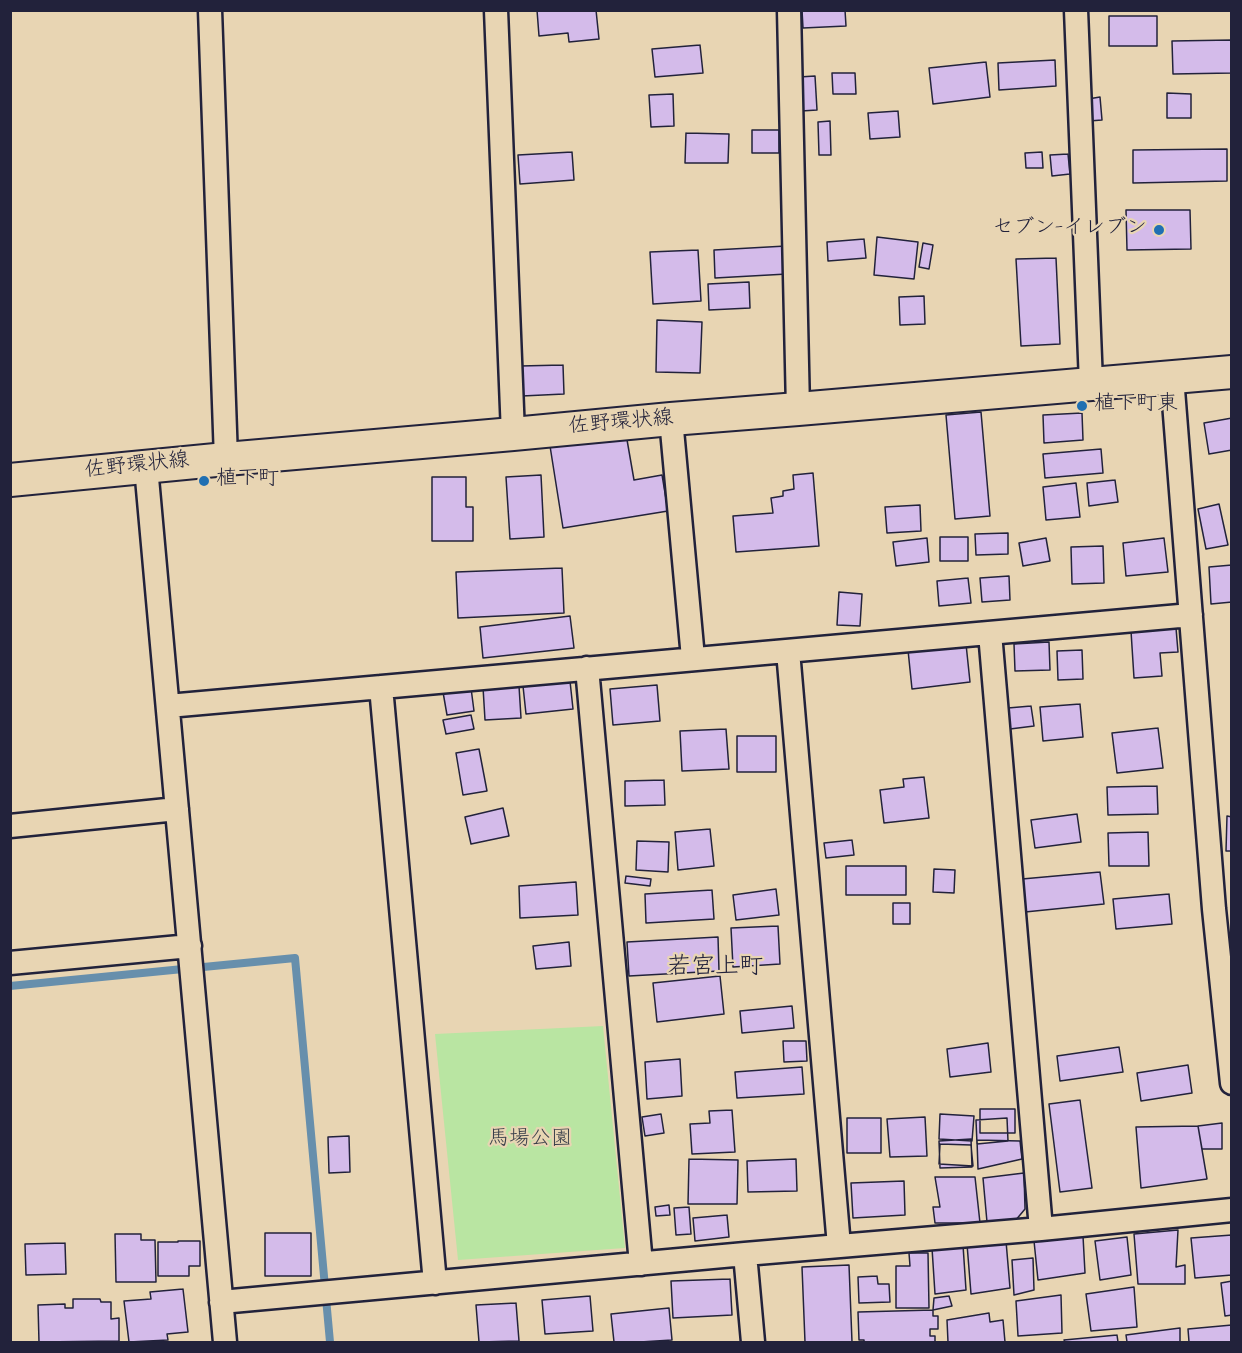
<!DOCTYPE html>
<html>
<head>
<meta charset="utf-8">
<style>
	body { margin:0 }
	#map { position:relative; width:1242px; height:1353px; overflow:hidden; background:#e8d5b3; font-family:"Indie Flower",sans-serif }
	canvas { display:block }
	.frame { position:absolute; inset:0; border:12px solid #22223b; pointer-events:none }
</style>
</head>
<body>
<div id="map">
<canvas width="1242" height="1353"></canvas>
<div class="frame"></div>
</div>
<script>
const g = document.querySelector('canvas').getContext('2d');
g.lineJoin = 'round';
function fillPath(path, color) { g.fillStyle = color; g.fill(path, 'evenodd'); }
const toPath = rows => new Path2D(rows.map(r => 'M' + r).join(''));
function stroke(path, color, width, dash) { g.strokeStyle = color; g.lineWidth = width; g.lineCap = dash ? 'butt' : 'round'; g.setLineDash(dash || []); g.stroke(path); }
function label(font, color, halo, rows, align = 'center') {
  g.font = font + ' "Indie Flower","Klee One",sans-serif'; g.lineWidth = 4.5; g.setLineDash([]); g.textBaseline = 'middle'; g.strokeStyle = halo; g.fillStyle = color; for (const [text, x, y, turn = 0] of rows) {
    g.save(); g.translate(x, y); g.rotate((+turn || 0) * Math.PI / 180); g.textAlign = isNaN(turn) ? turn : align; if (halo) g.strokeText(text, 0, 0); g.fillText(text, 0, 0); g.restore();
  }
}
const green = toPath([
	[603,1026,625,1248,458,1260,435,1034]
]);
const stream = toPath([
	[10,986,295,958,330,1342]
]);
const building = toPath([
	[537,10,596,10,599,39,569,42,568,33,539,36,537,10],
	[802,10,845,10,846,26,803,28,802,10],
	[1109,16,1157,16,1157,46,1109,46,1109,16],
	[1232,40,1232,73,1173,74,1172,41,1232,40],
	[700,45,703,73,655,77,652,49,700,45],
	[1055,60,1056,86,999,90,998,63,1055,60],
	[986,62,990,97,933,104,929,68,986,62],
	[832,73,855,73,856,94,833,94,832,73],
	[815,76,817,110,801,111,799,77,815,76],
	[1167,93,1191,94,1191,118,1167,118,1167,93],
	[673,94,674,126,651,127,649,95,673,94],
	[1100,97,1102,120,1089,121,1088,99,1100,97],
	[898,111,900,137,870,139,868,113,898,111],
	[830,121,831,155,819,155,818,122,830,121],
	[752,130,779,130,779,153,752,153,752,130],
	[686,133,729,134,728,163,685,163,686,133],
	[1227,149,1227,181,1133,183,1133,150,1227,149],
	[572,152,574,180,520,184,518,155,572,152],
	[1042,152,1043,168,1026,168,1025,153,1042,152],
	[1068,154,1070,174,1052,176,1050,155,1068,154],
	[1126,210,1190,210,1191,249,1127,250,1126,210],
	[877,237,918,242,914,279,874,275,877,237],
	[864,239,866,258,828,261,827,242,864,239],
	[923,243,933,245,929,269,919,267,923,243],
	[786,246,787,274,715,278,714,250,786,246],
	[698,250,701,301,653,304,650,252,698,250],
	[1056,258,1060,344,1021,346,1016,259,1056,258],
	[749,282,750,308,709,310,708,284,749,282],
	[924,296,925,324,900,325,899,297,924,296],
	[657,320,702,322,700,373,656,372,657,320],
	[563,365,564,394,522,396,520,366,563,365],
	[981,412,990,516,955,519,946,415,981,412],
	[1082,413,1083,440,1044,443,1043,415,1082,413],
	[1232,418,1232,450,1209,454,1204,423,1232,418],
	[626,434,634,480,662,475,668,511,563,528,550,446,626,434],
	[1101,449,1103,473,1045,478,1043,454,1101,449],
	[813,473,819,546,736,552,733,516,773,513,771,498,783,496,783,491,794,489,793,475,813,473],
	[541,475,544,537,510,539,506,477,541,475],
	[432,477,466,477,466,507,473,507,473,541,432,541,432,477],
	[1115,480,1118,502,1089,506,1087,483,1115,480],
	[1076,483,1080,517,1046,520,1043,487,1076,483],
	[1219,504,1228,545,1206,549,1198,509,1219,504],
	[920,505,921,531,887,533,885,507,920,505],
	[1008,533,1008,554,976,555,975,534,1008,533],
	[940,537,968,537,968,561,940,561,940,537],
	[927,538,929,562,896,566,893,542,927,538],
	[1046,538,1050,561,1023,566,1019,543,1046,538],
	[1164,538,1168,572,1126,576,1123,543,1164,538],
	[1103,546,1104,583,1072,584,1071,547,1103,546],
	[1232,565,1232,602,1211,604,1209,567,1232,565],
	[562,568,564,613,458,618,456,572,562,568],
	[1009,576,1010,600,982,602,980,578,1009,576],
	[968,578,971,603,939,606,937,581,968,578],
	[839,592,862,594,860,626,837,625,839,592],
	[570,616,574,648,483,658,480,627,570,616],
	[1176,628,1178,652,1160,653,1162,676,1134,678,1131,631,1176,628],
	[1049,642,1050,670,1015,671,1014,644,1049,642],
	[966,644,970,682,912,689,908,650,966,644],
	[1082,650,1083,679,1058,680,1057,651,1082,650],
	[570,681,573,709,526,714,523,686,570,681],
	[657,685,660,721,613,725,610,689,657,685],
	[519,686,521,718,485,720,483,687,519,686],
	[471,688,474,711,447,715,443,692,471,688],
	[1080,704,1083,737,1043,741,1040,707,1080,704],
	[1031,706,1034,726,1010,729,1008,708,1031,706],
	[471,715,474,729,446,734,443,720,471,715],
	[1158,728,1163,768,1117,773,1112,733,1158,728],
	[726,729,729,769,682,771,680,731,726,729],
	[737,736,776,736,776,772,737,772,737,736],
	[479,749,487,791,463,795,456,753,479,749],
	[924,777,929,818,884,823,880,790,904,787,903,779,924,777],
	[664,780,665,805,625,806,625,781,664,780],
	[1157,786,1158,814,1108,815,1107,787,1157,786],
	[503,808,509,836,471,844,465,817,503,808],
	[1077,814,1081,842,1035,848,1031,820,1077,814],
	[1227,816,1232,817,1232,851,1226,851,1227,816],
	[710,829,714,866,678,870,675,832,710,829],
	[1148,832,1149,866,1109,866,1108,833,1148,832],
	[852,840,854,855,826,858,824,843,852,840],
	[637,841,669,842,668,872,636,870,637,841],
	[846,866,906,866,906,895,846,895,846,866],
	[934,869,955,870,954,893,933,892,934,869],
	[1100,872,1104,904,1025,912,1022,879,1100,872],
	[626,876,651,879,650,886,625,883,626,876],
	[576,882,578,915,520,918,519,886,576,882],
	[776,889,779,915,736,920,733,895,776,889],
	[712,890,714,919,646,923,645,894,712,890],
	[1169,894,1172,924,1116,929,1113,899,1169,894],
	[893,903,910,903,910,924,893,924,893,903],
	[778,926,780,964,733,967,731,928,778,926],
	[718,937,719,971,629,976,627,942,718,937],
	[569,942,571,966,536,969,533,946,569,942],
	[720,976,724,1014,657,1022,653,983,720,976],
	[792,1006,794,1028,742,1033,740,1011,792,1006],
	[783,1041,806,1041,807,1061,784,1062,783,1041],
	[988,1043,991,1072,950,1077,947,1049,988,1043],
	[1119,1047,1123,1072,1060,1081,1057,1056,1119,1047],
	[680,1059,682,1096,647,1099,645,1062,680,1059],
	[1188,1065,1192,1093,1141,1101,1137,1073,1188,1065],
	[802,1067,804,1094,737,1098,735,1072,802,1067],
	[1080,1100,1092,1188,1060,1192,1049,1104,1080,1100],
	[980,1109,1015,1109,1015,1133,980,1133,980,1109],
	[732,1110,735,1152,692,1154,690,1124,710,1123,709,1111,732,1110],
	[661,1114,664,1133,645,1136,642,1117,661,1114],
	[940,1114,974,1116,972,1141,939,1139,940,1114],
	[925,1117,927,1156,890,1157,887,1119,925,1117],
	[847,1118,881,1118,881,1153,847,1153,847,1118],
	[1007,1118,1008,1141,977,1144,976,1120,1007,1118],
	[1222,1123,1222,1149,1202,1149,1198,1126,1222,1123],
	[1198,1126,1207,1179,1141,1188,1136,1127,1198,1126],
	[349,1136,350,1172,329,1173,328,1137,349,1136],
	[971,1139,972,1167,940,1168,939,1141,971,1139],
	[977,1140,1020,1141,1022,1159,978,1169,977,1140],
	[940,1144,971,1145,973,1166,939,1164,940,1144],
	[689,1159,738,1160,737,1204,688,1204,689,1159],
	[796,1159,797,1191,748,1192,747,1161,796,1159],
	[1024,1173,1025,1209,1015,1221,987,1222,983,1178,1024,1173],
	[935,1177,975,1177,980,1223,935,1223,933,1207,940,1207,935,1177],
	[904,1181,905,1215,853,1218,851,1183,904,1181],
	[669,1205,670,1215,656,1216,655,1207,669,1205],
	[689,1207,691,1234,676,1235,674,1208,689,1207],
	[727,1215,729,1237,695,1241,693,1218,727,1215],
	[1178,1230,1176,1267,1185,1265,1185,1284,1138,1284,1134,1234,1178,1230],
	[265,1233,311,1233,311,1276,265,1276,265,1233],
	[115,1234,141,1234,141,1240,155,1240,156,1282,116,1282,115,1234],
	[1232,1235,1232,1275,1195,1278,1191,1238,1232,1235],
	[1083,1236,1085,1273,1038,1280,1034,1241,1083,1236],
	[1127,1237,1131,1275,1100,1280,1095,1241,1127,1237],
	[178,1241,200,1241,200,1266,189,1266,189,1276,158,1276,158,1242,178,1242,178,1241],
	[1006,1241,1010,1288,971,1294,967,1244,1006,1241],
	[65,1243,66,1274,26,1275,25,1244,65,1243],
	[963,1245,966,1290,935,1294,932,1248,963,1245],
	[909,1253,928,1253,929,1308,896,1308,896,1266,910,1266,909,1253],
	[1033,1258,1034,1290,1014,1295,1012,1260,1033,1258],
	[849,1265,852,1342,805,1342,802,1267,849,1265],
	[877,1276,878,1284,889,1284,890,1302,859,1303,858,1277,877,1276],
	[730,1279,732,1315,673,1318,671,1281,730,1279],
	[1232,1281,1232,1315,1225,1316,1221,1283,1232,1281],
	[1134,1287,1137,1327,1091,1331,1086,1294,1134,1287],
	[183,1289,188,1332,167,1334,168,1340,129,1342,124,1301,151,1299,150,1292,183,1289],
	[1061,1295,1062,1333,1018,1336,1016,1301,1061,1295],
	[590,1296,593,1331,545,1334,542,1300,590,1296],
	[949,1296,952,1306,933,1310,934,1298,949,1296],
	[73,1299,100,1299,101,1302,111,1302,111,1319,119,1318,119,1341,39,1342,38,1305,65,1304,65,1308,73,1308,73,1299],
	[516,1303,519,1341,479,1342,476,1305,516,1303],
	[669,1308,672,1340,640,1342,614,1342,611,1314,669,1308],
	[933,1310,933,1316,938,1316,938,1329,930,1329,930,1336,935,1336,935,1342,864,1342,864,1340,859,1340,858,1312,933,1310],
	[989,1313,990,1322,1003,1320,1005,1342,948,1342,947,1320,989,1313],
	[1232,1325,1232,1342,1189,1342,1188,1329,1232,1325],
	[1180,1328,1180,1342,1127,1342,1126,1335,1180,1328],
	[1117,1335,1118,1342,1065,1342,1064,1340,1117,1335]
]);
const street = toPath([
	[210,10,226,459],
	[496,10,513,434],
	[789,10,798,409],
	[1076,10,1091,383],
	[1172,377,1214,909,1232,1083],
	[671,419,693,658],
	[146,467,225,1342],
	[990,633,1041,1229],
	[788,651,839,1246],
	[587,668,641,1264],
	[381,687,435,1283],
	[168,706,1191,615],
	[10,826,177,809],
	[10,963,190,946],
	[745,1254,753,1342],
	[221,1302,745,1254,1041,1229,1232,1210]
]);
const secondary = toPath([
	[10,480,226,459,513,434,671,419,798,409,1232,372]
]);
const markers = [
	[1159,230,6,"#1f6fb2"],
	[1082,406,6,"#1f6fb2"],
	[204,481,6,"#1f6fb2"]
];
const poiNames = [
	["セブン-イレブン",1147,230,"right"],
	["植下町東",1094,406],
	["植下町",216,481]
];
const streetNames = [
	["佐野環状線",621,424,-5],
	["佐野環状線",137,467,-6]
];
const parkNames = [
	["馬場公園",530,1141]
];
const quarterNames = [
	["若宮上町",715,969]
];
fillPath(green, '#b9e5a2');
stroke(stream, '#678fac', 8);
fillPath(building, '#d4bbea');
stroke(building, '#22223b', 1.5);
stroke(street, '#22223b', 27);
stroke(secondary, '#22223b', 36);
stroke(street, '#e8d5b3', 22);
stroke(secondary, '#e8d5b3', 32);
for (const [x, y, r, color] of markers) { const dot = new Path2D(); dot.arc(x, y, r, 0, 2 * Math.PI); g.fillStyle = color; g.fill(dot); stroke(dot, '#e8d5b3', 2); }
label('21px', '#22223b', '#e8d5b3', poiNames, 'left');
label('21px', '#22223b', '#e8d5b3', streetNames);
label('21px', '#393f4a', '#e8d5b3', parkNames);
label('24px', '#22223b', '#e8d5b3', quarterNames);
</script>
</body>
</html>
